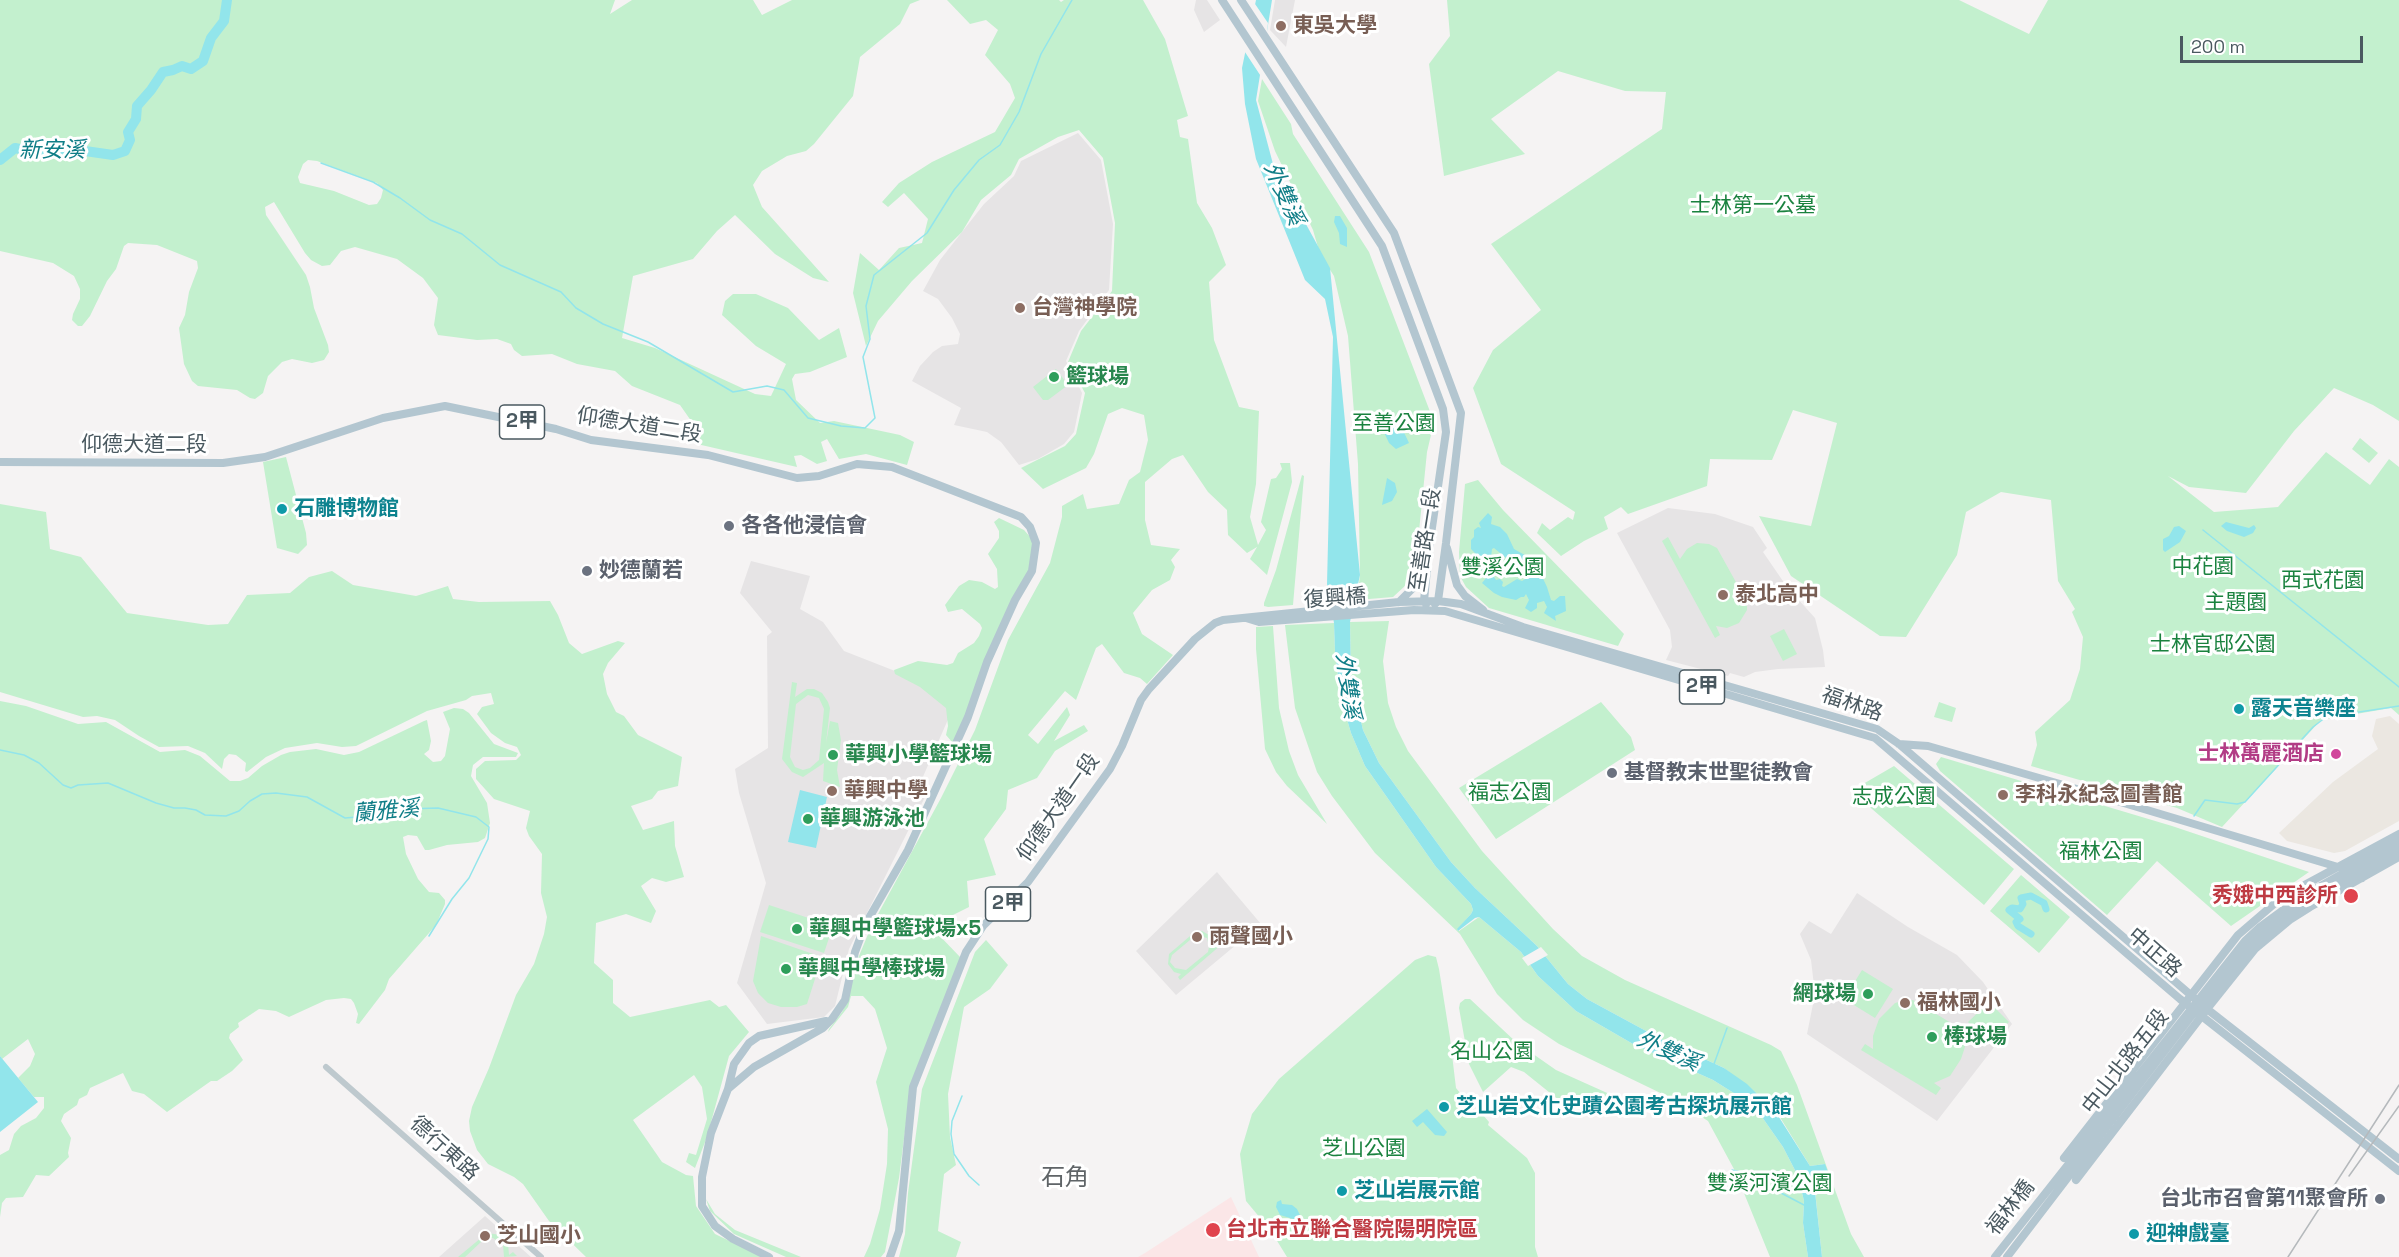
<!DOCTYPE html>
<html>
<head>
<meta charset="utf-8">
<style>
	body { margin:0 }
	#map { position:relative; width:2399px; height:1257px; overflow:hidden; background:#f5f3f3; font-family:"Space Grotesk",sans-serif }
	canvas { display:block }
	.scale { position:absolute; left:2180px; top:36px; width:183px; height:27px; box-sizing:border-box; border:3px solid #4a5960; border-top:0; padding-left:8px; font-size:18px; line-height:21px; white-space:nowrap; color:#4a5960; -webkit-text-stroke:4px #fff; paint-order:stroke }
</style>
</head>
<body>
<div id="map">
<canvas width="2399" height="1257"></canvas>
<div class="scale">200 m</div>
</div>
<script>
const g = document.querySelector('canvas').getContext('2d');
g.lineJoin = 'round';
function fillPath(path, color) { g.fillStyle = color; g.fill(path, 'evenodd'); }
const toPath = rows => new Path2D(rows.map(r => 'M' + r).join(''));
function stroke(path, color, width, dash) { g.strokeStyle = color; g.lineWidth = width; g.lineCap = dash ? 'butt' : 'round'; g.setLineDash(dash || []); g.stroke(path); }
function label(font, color, halo, rows, align = 'center') {
  g.font = font + ' "Space Grotesk","Noto Sans TC",sans-serif'; g.lineWidth = 6; g.setLineDash([]); g.textBaseline = 'middle'; g.strokeStyle = halo; g.fillStyle = color; for (const [text, x, y, turn = 0] of rows) {
    g.save(); g.translate(x, y); g.rotate((+turn || 0) * Math.PI / 180); g.textAlign = isNaN(turn) ? turn : align; if (halo) g.strokeText(text, 0, 0); g.fillText(text, 0, 0); g.restore();
  }
}
const commercial = toPath([
	[2390,716,2399,724,2399,821,2345,851,2334,853,2287,841,2279,833,2333,782,2378,749,2372,736,2376,719]
]);
const education = toPath([
	[1196,0,1207,0,1220,20,1204,32,1194,10],
	[1275,0,1295,0,1286,47,1270,30],
	[1078,133,1101,160,1113,224,1109,290,1079,331,1066,361,1082,393,1074,432,1064,444,1038,459,1019,465,1001,442,987,432,954,425,961,408,912,381,920,366,933,352,942,346,958,344,960,334,952,318,938,299,923,291,940,260,984,204,1014,176,1021,161],
	[1668,508,1715,514,1753,527,1767,548,1763,552,1787,587,1815,618,1823,650,1825,667,1778,669,1755,672,1744,677,1730,673,1728,676,1666,660,1672,647,1670,630,1617,533],
	[751,561,810,576,800,609,823,622,844,651,918,680,953,708,922,779,925,797,849,949,835,1006,824,1017,767,1024,737,983,766,883,739,793,735,769,768,748,767,636,772,632,740,593],
	[1217,872,1261,924,1176,995,1136,951],
	[1857,893,1908,927,1957,955,1983,982,2012,1024,1937,1121,1807,1034,1815,994,1811,960,1800,934,1809,921,1831,934],
	[485,1216,531,1257,439,1257]
]);
const medical = toPath([
	[1231,1197,1259,1257,1138,1257,1145,1253]
]);
const green = toPath([
	[0,0,615,0,610,14,632,0,753,0,762,15,792,0,920,0,910,4,900,24,860,57,853,96,814,144,806,151,787,156,762,171,753,185,762,207,829,282,813,278,775,254,735,215,717,231,693,259,633,276,622,338,655,348,755,394,771,396,786,364,756,346,722,315,725,301,733,294,756,294,788,308,819,340,839,328,847,357,810,372,795,374,792,379,796,400,820,423,834,421,900,435,914,442,907,465,866,454,839,459,827,439,821,442,827,461,817,464,801,455,794,456,797,467,697,444,694,425,680,405,632,386,615,371,577,364,552,354,522,356,514,350,511,344,497,339,477,340,438,335,434,325,438,298,423,278,397,259,355,247,341,251,330,265,322,266,311,260,305,253,274,202,265,207,266,215,306,275,310,287,314,308,328,345,329,352,324,360,312,363,292,359,282,362,268,376,263,393,255,399,250,398,237,390,198,386,192,381,184,364,179,328,185,315,189,292,198,268,197,261,157,245,128,243,124,246,116,269,107,281,90,316,82,326,78,326,72,320,73,314,80,299,80,289,74,276,53,263,0,251],
	[308,160,317,161,377,183,383,190,381,198,377,204,369,205,334,191,300,183,298,177,303,164],
	[947,0,1059,0,1061,2,1064,0,1143,0,1165,39,1188,116,1177,120,1180,137,1188,139,1197,203,1212,228,1226,265,1209,282,1214,340,1239,407,1259,411,1256,484,1250,517,1258,545,1266,530,1261,522,1271,479,1276,478,1282,469,1280,463,1290,463,1292,482,1267,575,1250,559,1257,547,1247,553,1228,535,1227,510,1208,492,1183,455,1172,459,1145,482,1145,520,1151,545,1180,549,1171,560,1175,567,1170,580,1152,590,1133,613,1142,634,1173,655,1147,684,1140,678,1124,673,1102,644,1096,648,1076,700,1065,691,1028,735,1038,744,1067,707,1070,715,1054,741,1084,725,1088,731,1055,751,1037,778,1008,790,1006,809,984,839,996,875,967,881,969,907,951,916,936,932,961,958,910,1092,899,1178,885,1252,881,1257,864,1257,870,1244,880,1209,887,1164,888,1129,876,1082,887,1048,875,1009,863,996,851,996,848,1007,828,1032,829,1029,842,1012,848,999,854,968,871,927,941,798,975,730,1008,640,1050,563,1062,517,1062,506,1083,494,1087,509,1119,504,1129,480,1140,472,1148,440,1144,415,1122,408,1108,414,1094,454,1086,468,1043,489,1021,468,1065,446,1076,434,1085,393,1068,362,1081,331,1112,291,1115,223,1103,158,1079,130,1058,137,1019,159,1011,175,981,200,962,232,912,281,878,321,866,346,853,293,860,253,879,270,899,248,922,243,928,219,904,193,888,207,882,202,899,183,932,162,995,132,1015,98,1010,84,985,55,998,30,986,20,970,24],
	[1447,0,1959,0,2029,34,2048,0,2399,0,2399,421,2373,405,2334,388,2294,431,2246,493,2189,487,2168,476,2214,512,2278,507,2326,452,2370,485,2389,459,2399,467,2399,715,2391,708,2321,720,2222,827,2177,808,2031,766,2037,745,2035,732,2070,700,2080,669,2083,637,2072,612,2075,609,2058,581,2051,500,2001,492,1966,512,1957,555,1906,637,1880,636,1791,576,1759,516,1811,526,1837,423,1793,410,1772,460,1710,459,1707,486,1628,514,1621,507,1604,517,1608,529,1584,541,1561,556,1537,533,1542,523,1550,530,1568,517,1573,520,1575,512,1501,464,1473,388,1493,350,1541,310,1491,244,1662,129,1666,92,1625,91,1558,71,1491,119,1525,154,1444,176,1429,64,1450,36],
	[1262,79,1291,124,1293,134,1369,252,1434,422,1427,452,1416,561,1406,585,1393,597,1357,600,1360,575,1358,464,1348,336,1334,276,1320,254,1313,230,1275,151,1258,101],
	[1056,369,1068,385,1048,400,1043,400,1033,387],
	[2360,438,2378,453,2369,463,2352,449],
	[286,457,306,533,307,545,298,554,277,548,263,462],
	[1302,475,1304,476,1293,605,1268,607,1264,606,1264,603,1276,570],
	[1478,480,1503,510,1624,634,1618,646,1489,608,1466,587,1460,576,1459,552,1465,484],
	[0,504,46,512,50,549,81,557,127,613,208,625,228,624,247,595,290,593,309,577,332,571,353,585,416,596,448,586,453,599,479,602,550,601,558,615,569,643,582,654,618,641,625,643,608,663,603,674,607,694,616,712,624,716,638,735,682,757,678,786,658,791,652,799,631,806,643,830,674,821,675,846,684,877,666,882,652,878,641,886,656,911,651,923,626,914,596,923,594,963,613,980,613,1003,630,1017,710,1000,719,1007,726,1005,749,1032,729,1056,707,1137,695,1168,686,1162,689,1153,696,1155,707,1119,702,1087,694,1075,633,1120,662,1162,686,1175,693,1176,696,1206,715,1234,763,1257,586,1257,549,1221,523,1184,514,1177,488,1164,477,1150,470,1131,469,1121,472,1107,489,1068,516,995,534,964,544,934,547,917,541,893,542,854,529,836,526,828,530,811,494,799,476,779,476,769,485,761,516,760,521,755,517,747,505,743,491,733,477,714,482,707,494,704,491,693,472,696,466,700,427,711,356,746,342,747,317,743,285,748,266,757,247,772,245,771,246,763,236,755,229,754,224,759,222,769,205,753,188,746,159,747,139,736,115,720,97,716,83,717,0,692],
	[999,518,1024,530,1032,539,1033,564,969,713,950,748,952,742,946,735,948,726,946,708,920,687,895,674,894,670,918,661,947,665,953,663,958,653,974,643,979,636,982,628,980,624,962,609,948,612,945,605,959,586,969,580,982,582,995,589,998,587,997,569,988,554,999,538,999,531,994,522],
	[1668,537,1680,559,1687,549,1697,543,1709,544,1717,548,1747,602,1747,610,1739,623,1727,628,1716,626,1720,635,1715,638,1662,541],
	[1389,621,1383,661,1388,703,1396,727,1408,751,1482,851,1553,929,1582,956,1625,980,1771,1045,1781,1051,1797,1085,1851,1234,1864,1257,1822,1257,1814,1181,1825,1164,1810,1166,1778,1114,1724,1068,1659,1038,1587,999,1568,984,1537,946,1475,888,1451,862,1379,763,1363,730,1351,678,1350,622],
	[1334,623,1335,652,1341,699,1351,733,1365,766,1436,867,1471,904,1473,910,1471,914,1457,930,1459,931,1479,917,1521,952,1538,976,1576,1011,1633,1044,1713,1080,1737,1095,1762,1117,1783,1147,1798,1176,1804,1201,1803,1223,1808,1257,1770,1257,1735,1171,1708,1121,1677,1101,1559,1044,1523,1020,1497,994,1460,934,1375,853,1332,796,1317,772,1295,708,1285,625],
	[1273,626,1279,708,1289,751,1298,775,1327,824,1287,786,1276,772,1265,749,1256,649,1256,627],
	[1784,629,1797,654,1783,661,1770,636],
	[792,682,797,683,795,697,807,689,814,689,822,693,828,702,830,708,826,743,830,721,838,723,841,740,837,770,840,787,823,781,824,763,803,777,792,772,782,759],
	[808,695,819,698,824,709,819,760,810,768,803,770,795,767,790,757,796,704],
	[0,701,26,706,78,724,106,722,160,752,185,750,200,756,230,781,240,781,248,778,262,766,281,755,290,752,316,749,344,755,359,752,424,721,427,720,431,741,429,750,424,754,433,762,441,761,445,756,450,729,443,712,454,708,463,709,469,713,494,744,518,753,516,757,483,757,473,765,471,776,487,803,490,823,485,838,478,842,447,845,429,850,425,850,417,836,408,835,403,837,406,854,418,879,429,892,439,893,445,900,445,904,436,925,389,979,385,990,359,1024,356,1023,358,1014,354,1003,351,999,344,998,326,1000,289,1017,276,1011,259,1009,238,1023,239,1027,230,1034,229,1038,243,1060,232,1071,217,1081,211,1081,167,1112,144,1094,132,1091,123,1073,90,1088,87,1095,79,1099,77,1105,64,1114,61,1121,71,1138,68,1153,69,1157,49,1176,36,1175,23,1197,6,1198,2,1203,0,1217,0,1155,9,1150,14,1134,21,1126,36,1118,44,1108,44,1097,34,1097,18,1078,30,1066,35,1054,28,1039,2,1059,0,1056],
	[1601,702,1631,737,1635,750,1496,839,1459,788],
	[1939,702,1956,708,1952,722,1934,717],
	[1941,757,2172,826,2309,872,2231,926,2157,861,2107,915,1940,771,1936,764],
	[1894,766,2014,869,1984,905,1851,791],
	[2021,875,2070,917,2039,953,1990,911],
	[769,905,833,926,824,953,760,932],
	[1196,931,1202,931,1209,935,1213,946,1218,942,1221,945,1180,980,1178,977,1181,974,1174,972,1168,964,1169,954],
	[1196,935,1207,938,1209,947,1208,952,1186,970,1175,968,1170,962,1172,955],
	[761,936,822,957,807,1004,797,1007,781,1007,768,1003,758,993,753,981],
	[986,940,1008,965,990,989,964,1007,948,1094,950,1137,956,1165,944,1174,938,1231,961,1242,956,1257,899,1257,905,1234,908,1193,922,1089,975,952],
	[1428,955,1436,957,1439,969,1450,1038,1456,1088,1479,1116,1483,1115,1489,1122,1488,1125,1527,1158,1535,1173,1535,1247,1538,1257,1287,1257,1271,1231,1246,1201,1240,1154,1252,1114,1279,1079,1415,960],
	[1862,970,1893,989,1875,1018,1844,999],
	[1465,999,1470,999,1516,1042,1556,1070,1625,1101,1622,1110,1570,1109,1524,1072,1511,1067,1483,1092,1469,1064,1459,1008,1460,1003],
	[1906,1000,1913,1000,1961,1029,1964,1035,1965,1047,1961,1059,1950,1076,1934,1083,1941,1088,1936,1095,1861,1050,1865,1044,1873,1049,1873,1036,1879,1019,1895,1003],
	[1989,1002,2009,1022,1988,1043,1968,1022],
	[706,1199,715,1214,735,1230,801,1257,786,1257,734,1234,710,1211],
	[487,1233,501,1235,508,1243,509,1255,513,1252,517,1256,504,1257,503,1245,493,1238,487,1238,481,1242,465,1257,458,1257]
]);
const water = toPath([
	[1256,0,1272,0,1256,100,1273,164,1330,268,1360,575,1350,622,1351,678,1363,730,1379,763,1451,862,1475,888,1537,946,1568,984,1587,999,1659,1038,1724,1068,1747,1084,1777,1114,1810,1166,1825,1164,1829,1175,1814,1182,1822,1257,1808,1257,1803,1223,1804,1201,1798,1176,1783,1147,1762,1117,1737,1095,1713,1080,1633,1044,1576,1011,1538,976,1521,952,1479,917,1475,918,1458,931,1457,929,1471,914,1473,910,1471,904,1436,867,1365,766,1351,733,1341,699,1335,652,1334,623,1327,584,1333,337,1325,299,1305,280,1256,159,1245,104,1242,68],
	[1335,216,1340,216,1347,228,1347,247,1340,244,1339,233,1334,222],
	[1388,422,1400,424,1409,443,1396,449,1389,443,1382,428],
	[1387,478,1395,483,1397,492,1392,501,1382,505],
	[1488,513,1492,517,1491,524,1500,527,1507,534,1514,549,1532,559,1532,565,1534,569,1538,568,1547,587,1551,600,1554,601,1560,596,1565,596,1566,611,1555,616,1556,621,1544,613,1547,607,1544,601,1537,603,1537,608,1531,612,1525,608,1529,600,1526,594,1524,597,1521,597,1516,600,1502,597,1494,593,1482,583,1487,577,1484,574,1485,569,1480,570,1479,574,1475,572,1473,568,1481,559,1471,549,1471,540,1474,537,1474,530,1478,527,1481,528,1479,523],
	[1494,548,1511,562,1519,564,1527,578,1522,581,1517,579,1504,587,1502,586,1503,582,1500,579,1496,580,1494,577,1497,573,1497,570,1488,560,1491,557,1492,549],
	[2226,522,2249,528,2254,525,2256,528,2253,533,2244,537,2227,531,2221,526],
	[2179,526,2186,531,2180,542,2165,552,2163,550,2163,539,2169,536,2174,527],
	[800,790,827,797,816,848,788,842],
	[0,1056,38,1102,0,1132],
	[1427,1109,1447,1132,1444,1136,1435,1135,1423,1122,1417,1127,1412,1121],
	[1281,1200,1282,1204,1292,1205,1297,1209,1301,1217,1300,1221,1280,1215,1276,1207,1277,1202]
]);
const pier = toPath([
	[1253,1,1268,23,1262,78,1243,49],
	[1541,947,1548,955,1528,966,1522,958]
]);
const stream = toPath([
	[321,163,373,182,400,198,430,220,462,234,500,265,561,292,576,308,603,324,648,342,733,392,767,386,784,390,808,418,841,426,865,428,875,418,863,357,870,339,866,306,874,275,927,233,954,190,979,160,1000,145,1019,112,1041,54,1072,0],
	[2203,530,2399,687],
	[0,750,24,755,39,763,63,785,71,788,78,785,108,783,156,803,174,808,185,808,196,810,205,815,226,816,239,811,250,801,262,794,276,793,307,797,345,818,392,814,404,809,438,808,476,817,489,827,488,839,469,878,452,899,429,936],
	[2194,816,2205,800,2237,804,2245,802,2313,727,2326,717,2399,706],
	[1714,1064,1727,1028],
	[962,1096,952,1121,951,1134,954,1154,969,1176,979,1185],
	[1732,1170,1741,1172,1804,1205]
]);
const canal = toPath([
	[2031,934,2018,926,2016,922,2020,919,2009,910,2012,908,2020,909,2023,904,2021,898,2031,896,2044,903,2046,909]
]);
const river = toPath([
	[0,160,15,148,34,152,54,149,66,153,77,147,85,151,113,155,125,151,130,140,128,132,136,119,137,106,151,90,163,72,173,70,182,66,191,69,203,61,211,38,224,21,227,0]
]);
const minor = toPath([
	[326,1067,541,1257]
]);
const major = toPath([
	[1222,0,1382,246,1443,409,1446,432,1429,548,1424,601,1426,604],
	[1241,0,1394,233,1461,413,1446,543,1438,601,1435,604],
	[0,462,223,463,265,457,383,418,445,406,556,429,591,440,708,455,797,478,819,476,857,464,892,467,1021,517,1030,527,1036,543,1032,571,1015,600,987,662,968,717,908,850,865,925,855,952,845,1000,832,1019,823,1028,754,1067,728,1089],
	[1447,548,1457,585,1465,596,1483,610],
	[1399,602,1415,586,1426,555],
	[1246,618,1259,622,1414,610,1445,611,1875,738,2180,999,2399,1171],
	[1899,744,1928,746,2060,784,2348,870,2362,878],
	[2064,1158,2238,935,2274,904,2297,889,2399,834],
	[2076,1180,2207,1009,2255,949,2291,919,2310,907,2399,857],
	[769,1257,733,1239,715,1226,702,1206,702,1177,711,1133,728,1089,734,1064,749,1043,759,1036,826,1021],
	[890,1257,899,1231,913,1087,966,952,983,926,1028,882,1110,769,1122,746,1141,700,1149,689,1195,639,1215,623,1223,620,1399,602,1438,601,1461,604,1523,627,1877,729,1899,744,2207,1009,2399,1159],
	[1995,1257,2245,941,2260,927,2301,897,2399,842],
	[2007,1257,2189,1019,2251,943,2287,913,2399,849]
]);
const rail = toPath([
	[2349,1176,2399,1106],
	[2288,1257,2399,1085]
]);
const markers = [
	[1281,26,6,"#8d6e63"],
	[1020,308,6,"#8d6e63"],
	[1054,377,6,"#2e9e5b"],
	[282,509,6,"#0f9aa8"],
	[729,526,6,"#6b7280"],
	[587,571,6,"#6b7280"],
	[1723,595,6,"#8d6e63"],
	[2239,709,6,"#0f9aa8"],
	[2336,754,6,"#d1479c"],
	[833,755,6,"#2e9e5b"],
	[1612,773,6,"#6b7280"],
	[832,791,6,"#8d6e63"],
	[2003,795,6,"#8d6e63"],
	[808,819,6,"#2e9e5b"],
	[2351,896,8,"#e0444e"],
	[797,929,6,"#2e9e5b"],
	[1197,937,6,"#8d6e63"],
	[786,969,6,"#2e9e5b"],
	[1868,994,6,"#2e9e5b"],
	[1905,1003,6,"#8d6e63"],
	[1932,1037,6,"#2e9e5b"],
	[1444,1107,6,"#0f9aa8"],
	[1342,1191,6,"#0f9aa8"],
	[2380,1199,6,"#6b7280"],
	[1213,1230,8,"#e0444e"],
	[2134,1234,6,"#0f9aa8"],
	[485,1236,6,"#8d6e63"]
];
const shields = [
	[522,422,45],
	[1702,687,45],
	[1008,904,45]
];
const shieldNames = [
	["2甲",522,422],
	["2甲",1702,687],
	["2甲",1008,904]
];
const educationNames = [
	["東吳大學",1293,26],
	["台灣神學院",1032,308],
	["泰北高中",1735,595],
	["華興中學",844,791],
	["李科永紀念圖書館",2015,795],
	["雨聲國小",1209,937],
	["福林國小",1917,1003],
	["芝山國小",497,1236]
];
const parkNames = [
	["士林第一公墓",1753,206],
	["至善公園",1394,424],
	["中花園",2203,567],
	["雙溪公園",1503,568],
	["西式花園",2323,581],
	["主題園",2236,603],
	["士林官邸公園",2213,645],
	["福志公園",1510,793],
	["志成公園",1894,797],
	["福林公園",2101,852],
	["名山公園",1492,1052],
	["芝山公園",1364,1149],
	["雙溪河濱公園",1770,1184]
];
const leisureNames = [
	["籃球場",1066,377],
	["華興小學籃球場",845,755],
	["華興游泳池",820,819],
	["華興中學籃球場x5",809,929],
	["華興中學棒球場",798,969],
	["網球場",1856,994,"right"],
	["棒球場",1944,1037]
];
const streetNames = [
	["仰德大道二段",639,426,9],
	["仰德大道二段",144,445],
	["至善路一段",1426,540,-81],
	["復興橋",1335,599,-4],
	["福林路",1852,705,19],
	["仰德大道一段",1059,808,-55],
	["中正路",2154,953,41],
	["中山北路五段",2126,1062,-52],
	["德行東路",444,1149,42],
	["福林橋",2011,1208,-52]
];
const cultureNames = [
	["石雕博物館",294,509],
	["露天音樂座",2251,709],
	["芝山岩文化史蹟公園考古探坑展示館",1456,1107],
	["芝山岩展示館",1354,1191],
	["迎神戲臺",2146,1234]
];
const worshipNames = [
	["各各他浸信會",741,526],
	["妙德蘭若",599,571],
	["基督教末世聖徒教會",1624,773],
	["台北市召會第11聚會所",2368,1199,"right"]
];
const hotelNames = [
	["士林萬麗酒店",2324,754]
];
const healthNames = [
	["秀娥中西診所",2338,896],
	["台北市立聯合醫院陽明院區",1226,1230,"left"]
];
const waterNames = [
	["新安溪",52,151],
	["外雙溪",1283,194,66],
	["外雙溪",1347,686,82],
	["蘭雅溪",386,812,-5],
	["外雙溪",1668,1052,24]
];
const quarterNames = [
	["石角",1065,1178]
];
fillPath(commercial, '#ebe7e1');
fillPath(education, '#e6e4e5');
fillPath(medical, '#fbe6e7');
fillPath(green, '#c3f0ce');
fillPath(water, '#92e5eb');
fillPath(pier, '#f5f3f3');
stroke(stream, '#92e5eb', 1.5);
stroke(canal, '#92e5eb', 7);
stroke(river, '#92e5eb', 10);
stroke(minor, '#bec9ce', 6);
stroke(major, '#b3c6d0', 8);
stroke(rail, '#b5b9bc', 1.5);
for (const [x, y, r, color] of markers) { const dot = new Path2D(); dot.arc(x, y, r, 0, 2 * Math.PI); g.fillStyle = color; g.fill(dot); stroke(dot, '#fff', 2); }
for (const [x, y, w] of shields) { const box = new Path2D(); box.roundRect(x - w / 2, y - 17, w, 34, 4.5); g.fillStyle = '#fff'; g.fill(box); stroke(box, '#4a5960', 1.5); }
label('bold 20px', '#4a5960', null, shieldNames);
label('bold 21px', '#785e54', '#fff', educationNames, 'left');
label('21px', '#1a823f', '#fff', parkNames);
label('bold 21px', '#27864d', '#fff', leisureNames, 'left');
label('21px', '#4a5960', '#fff', streetNames);
label('bold 21px', '#0d838f', '#fff', cultureNames, 'left');
label('bold 21px', '#5b616d', '#fff', worshipNames, 'left');
label('bold 21px', '#b23c85', '#fff', hotelNames, 'right');
label('bold 21px', '#be3a42', '#fff', healthNames, 'right');
label('italic 22px', '#107e87', '#fff', waterNames);
label('24px', '#5f6467', '#fff', quarterNames);
</script>
</body>
</html>
